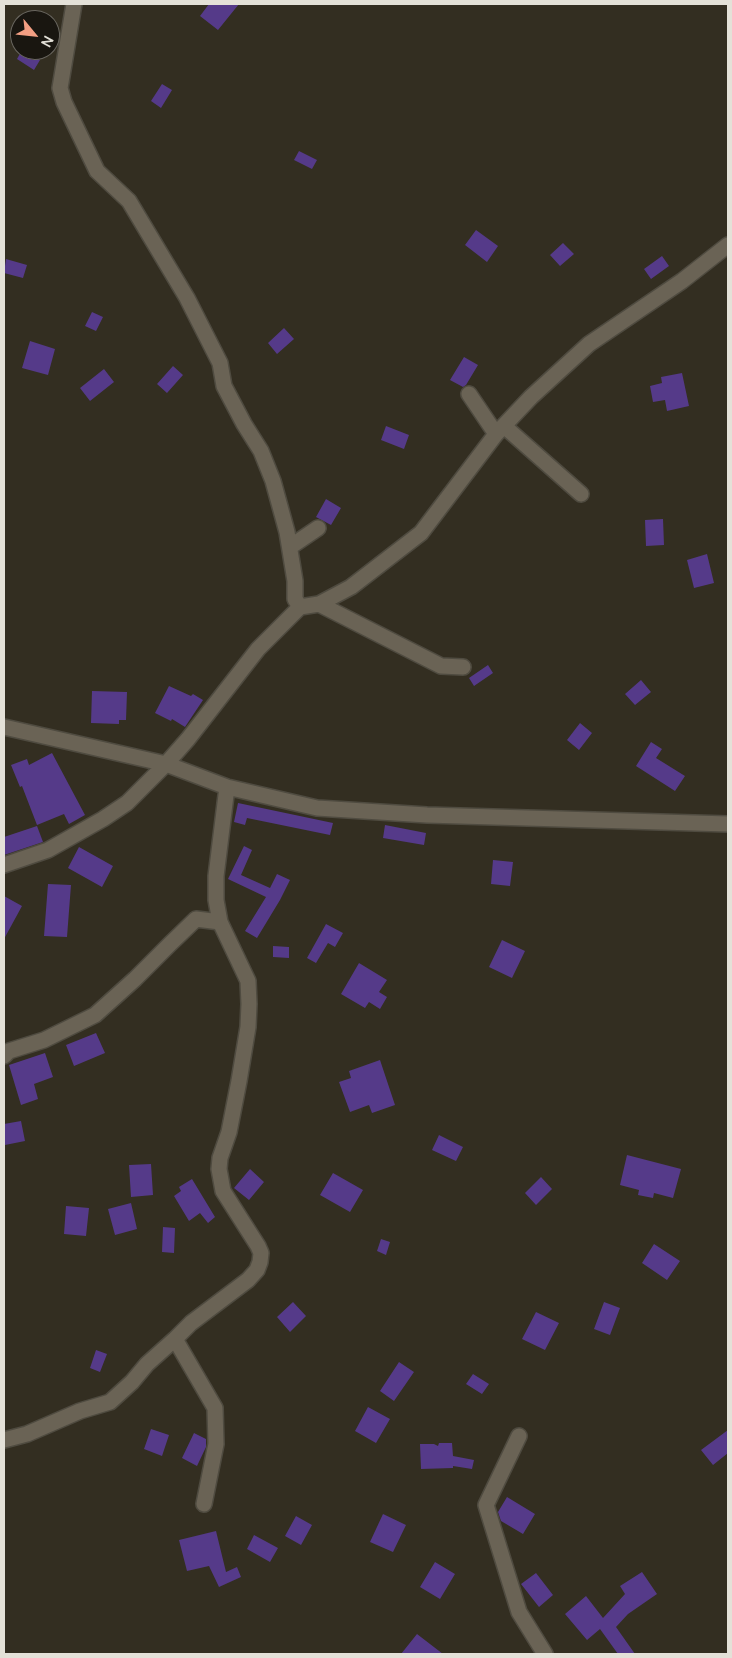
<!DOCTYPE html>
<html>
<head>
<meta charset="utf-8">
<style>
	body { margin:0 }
	#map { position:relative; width:732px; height:1658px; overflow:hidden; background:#332e21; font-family:Manrope,sans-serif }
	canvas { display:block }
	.frame { position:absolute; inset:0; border:5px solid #e4e1d8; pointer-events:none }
	.north { position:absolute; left:10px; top:10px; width:50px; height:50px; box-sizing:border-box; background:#191610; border:1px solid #6a6760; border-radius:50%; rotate:118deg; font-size:14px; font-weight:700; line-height:20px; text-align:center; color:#e4e1d8 }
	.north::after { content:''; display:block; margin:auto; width:18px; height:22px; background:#f39f83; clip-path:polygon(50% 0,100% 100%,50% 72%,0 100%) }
</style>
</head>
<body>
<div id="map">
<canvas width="732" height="1658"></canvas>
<div class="frame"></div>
<div class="north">N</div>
</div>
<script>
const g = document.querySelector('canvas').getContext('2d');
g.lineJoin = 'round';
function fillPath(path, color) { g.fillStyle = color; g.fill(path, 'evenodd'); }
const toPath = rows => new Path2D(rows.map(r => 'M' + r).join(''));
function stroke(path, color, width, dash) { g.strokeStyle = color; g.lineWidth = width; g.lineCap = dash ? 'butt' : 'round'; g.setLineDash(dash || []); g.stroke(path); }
const building = toPath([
	[209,4,239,4,218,30,200,16],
	[22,50,40,60,34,70,17,59],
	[162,84,172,90,161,108,151,101],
	[299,151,317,160,312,169,294,160],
	[476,230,498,246,487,262,465,245],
	[563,243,574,254,560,266,550,255],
	[662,256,669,266,651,279,644,269],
	[6,259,27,265,23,278,4,273],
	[92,312,103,317,96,331,85,326],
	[284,328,294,339,277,354,268,343],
	[30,341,55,349,48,375,22,368],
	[464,357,478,365,466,385,463,387,450,380],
	[173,366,183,375,167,393,157,384],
	[104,369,114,382,90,401,80,388],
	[682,373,689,406,667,411,665,400,653,402,650,386,662,383,661,377],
	[386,426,409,435,404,449,381,440],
	[326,499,341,508,331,525,316,517],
	[663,519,664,545,646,546,645,520],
	[707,554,714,583,694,588,687,560],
	[488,665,493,673,474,686,469,678],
	[641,680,651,692,635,705,625,694],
	[169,686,191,696,193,694,203,700,185,727,172,719,171,721,155,713],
	[92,691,127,692,126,720,119,720,119,724,91,723],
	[580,723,592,733,579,750,567,740],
	[651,742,662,749,656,758,685,776,675,791,636,766],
	[52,753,85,815,69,824,64,814,37,825,22,786,20,787,11,765,27,759,29,765],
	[238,803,333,823,330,835,247,818,245,825,234,822],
	[385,825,426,833,424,845,383,838],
	[37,826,43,842,4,855,4,837],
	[244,846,252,850,241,875,270,888,277,874,290,880,280,900,257,938,245,931,266,897,228,879],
	[79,847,113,866,102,887,68,868],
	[493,860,513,862,510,886,491,884],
	[48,884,71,885,67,937,44,936],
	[4,896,22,906,4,939],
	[326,924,343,933,335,947,328,943,316,963,307,958],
	[502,940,525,951,512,978,489,967],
	[273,946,289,947,289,958,273,957],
	[359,963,387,980,379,992,387,997,380,1009,369,1002,365,1008,341,994],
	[96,1033,105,1053,74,1066,66,1045],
	[45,1053,53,1077,34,1084,38,1099,21,1105,9,1065],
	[380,1060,395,1105,372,1113,369,1105,350,1112,339,1082,351,1078,349,1071],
	[21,1121,25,1141,5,1145,4,1124],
	[439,1135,463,1147,456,1161,432,1150],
	[627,1155,681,1169,673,1198,654,1193,653,1198,638,1195,639,1190,620,1185],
	[151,1164,153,1195,131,1197,129,1165],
	[250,1169,264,1182,249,1200,234,1188],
	[333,1173,363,1190,350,1212,320,1195],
	[541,1177,552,1189,536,1205,525,1193],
	[192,1179,215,1217,208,1223,200,1213,189,1221,174,1196,181,1191,179,1187],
	[131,1203,137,1229,115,1235,108,1209],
	[66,1206,89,1208,86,1236,64,1234],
	[163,1227,175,1228,174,1253,162,1252],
	[381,1239,390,1242,386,1255,377,1251],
	[654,1244,680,1261,667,1280,642,1263],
	[293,1302,306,1316,290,1332,277,1317],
	[604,1302,620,1308,610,1335,594,1329],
	[536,1312,559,1323,545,1350,522,1339],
	[96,1350,107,1354,100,1372,90,1368],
	[399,1362,414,1372,394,1401,380,1391],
	[473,1374,489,1384,482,1394,466,1384],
	[368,1407,390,1419,376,1443,355,1431],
	[151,1429,169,1435,162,1456,144,1449],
	[728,1430,728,1453,713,1465,701,1450],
	[194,1433,206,1439,206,1447,197,1466,182,1458],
	[439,1443,452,1443,453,1456,474,1460,472,1469,453,1466,453,1468,421,1469,420,1444,434,1444,438,1446],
	[507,1497,535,1514,523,1534,501,1521,498,1512],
	[383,1514,406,1525,393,1552,370,1542],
	[296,1516,312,1525,301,1545,285,1536],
	[216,1531,226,1572,237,1567,241,1577,219,1587,209,1566,187,1571,179,1540],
	[254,1535,278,1548,270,1562,247,1549],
	[435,1562,455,1574,440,1599,420,1587],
	[642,1572,657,1594,628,1614,616,1627,635,1654,618,1654,600,1629,587,1640,565,1614,586,1596,603,1618,625,1594,620,1586],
	[536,1573,553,1595,539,1607,521,1584],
	[417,1634,443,1654,401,1654]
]);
const minor = toPath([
	[469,394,496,434],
	[504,426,581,494],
	[290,547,318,528],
	[319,604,441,666,463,667],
	[300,607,319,604,351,587,421,533,496,434,531,397,589,344,682,281,728,245],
	[4,727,166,764,227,787,317,808,427,815,728,824],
	[4,865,48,850,103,819,127,803,166,764,188,739,258,649,300,607,295,599,295,581,287,532,273,481,261,451,244,424,224,386,220,363,187,298,129,201,97,171,64,102,60,88,74,4],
	[4,1056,9,1051,44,1040,95,1015,135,979,170,944,196,919,220,922],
	[175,1339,215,1408,216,1444,204,1504],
	[519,1436,486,1505,519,1612,545,1654],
	[4,1440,27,1434,80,1411,110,1402,132,1382,147,1364,175,1339,191,1323,248,1280,257,1270,260,1262,261,1253,258,1246,223,1191,219,1169,220,1158,229,1132,239,1081,248,1027,249,1004,248,981,220,922,216,900,216,876,227,787]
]);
fillPath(building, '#553a89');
stroke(minor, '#4f4b40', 18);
stroke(minor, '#6a6355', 15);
</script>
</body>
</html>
